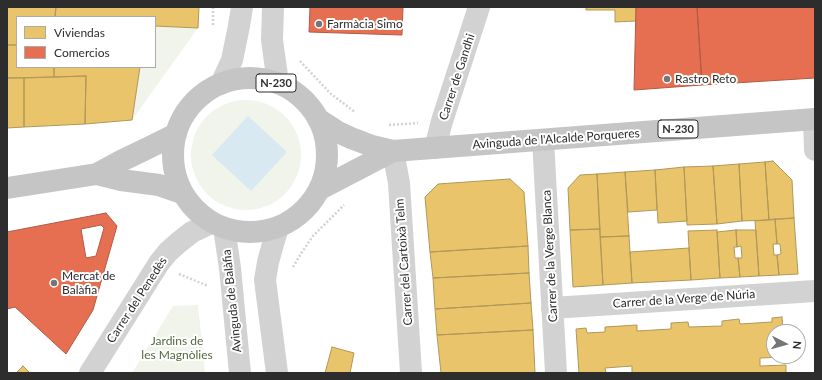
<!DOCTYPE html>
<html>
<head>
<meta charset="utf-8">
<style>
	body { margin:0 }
	#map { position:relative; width:822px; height:380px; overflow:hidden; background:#fff; font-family:Lato,sans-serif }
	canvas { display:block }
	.frame { position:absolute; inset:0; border:8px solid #2d2d2d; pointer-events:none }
	.legend { position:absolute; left:16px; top:16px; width:140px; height:52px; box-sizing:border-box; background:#fff; border:1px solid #ababab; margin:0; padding:5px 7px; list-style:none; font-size:12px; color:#2d2d2d }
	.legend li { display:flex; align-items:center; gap:8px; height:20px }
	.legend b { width:20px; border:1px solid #ababab }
	.north { position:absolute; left:766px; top:324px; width:40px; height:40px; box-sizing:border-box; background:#fff; border:1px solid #ababab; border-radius:50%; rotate:96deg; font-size:11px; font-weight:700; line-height:16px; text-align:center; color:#2d2d2d }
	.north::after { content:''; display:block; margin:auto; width:14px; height:18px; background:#767676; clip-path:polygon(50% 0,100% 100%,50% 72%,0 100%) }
</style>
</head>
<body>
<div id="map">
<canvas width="822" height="380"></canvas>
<div class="frame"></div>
<ul class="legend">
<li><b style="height:11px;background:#e9c46a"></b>Viviendas</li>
<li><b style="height:11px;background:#e76f51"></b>Comercios</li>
</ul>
<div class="north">N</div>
</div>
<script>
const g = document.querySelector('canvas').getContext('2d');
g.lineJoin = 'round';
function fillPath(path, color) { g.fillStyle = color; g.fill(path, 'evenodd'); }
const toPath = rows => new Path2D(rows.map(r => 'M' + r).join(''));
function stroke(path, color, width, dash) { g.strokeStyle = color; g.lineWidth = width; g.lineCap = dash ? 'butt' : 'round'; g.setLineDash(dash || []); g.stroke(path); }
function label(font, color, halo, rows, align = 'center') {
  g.font = font + ' Lato,sans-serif'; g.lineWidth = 4; g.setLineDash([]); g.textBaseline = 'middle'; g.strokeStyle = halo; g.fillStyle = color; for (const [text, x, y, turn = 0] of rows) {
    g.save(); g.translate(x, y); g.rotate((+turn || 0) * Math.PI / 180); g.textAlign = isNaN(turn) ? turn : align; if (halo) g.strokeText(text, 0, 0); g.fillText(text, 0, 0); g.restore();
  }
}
const green = toPath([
	[155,26,198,28,132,120,140,67,155,67],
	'191 155a55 55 0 1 1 110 0a55 55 0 1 1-110 0Z',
	[198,305,205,373,132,373,173,306]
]);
const water = toPath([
	[248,116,287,152,251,191,212,155]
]);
const homes = toPath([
	[7,7,56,7,55,17,17,17,17,45,7,45,7,7],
	[56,7,199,7,198,28,155,26,155,17,55,17,56,7],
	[586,7,636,7,636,21,615,22,615,10,586,10,586,7],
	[7,45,17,45,17,67,54,67,54,77,7,78,7,45],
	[54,67,140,67,132,120,85,124,86,76,54,77,54,67],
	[86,76,85,124,24,127,24,78,86,76],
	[7,78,24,78,24,127,7,128,7,78],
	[773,161,792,180,794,218,769,220,765,162,773,161],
	[765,162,769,220,742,221,739,164,765,162],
	[739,164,742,221,717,224,713,166,739,164],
	[713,166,717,224,687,225,684,167,713,166],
	[684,167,687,221,658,223,655,170,684,167],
	[655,170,657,210,628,212,625,172,655,170],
	[625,172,629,236,600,237,597,174,625,172],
	[597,174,600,229,570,230,568,188,580,175,597,174],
	[510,179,524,192,528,246,430,252,425,197,438,184,510,179],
	[794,218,798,274,779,275,777,255,781,254,780,244,777,244,775,219,794,218],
	[775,219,777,244,773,244,774,255,777,255,779,275,759,276,755,221,775,219],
	[600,229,603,285,573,287,570,230,600,229],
	[717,230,720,278,691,280,688,231,717,230],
	[736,230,756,230,759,276,740,277,738,258,742,258,741,246,737,247,736,230],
	[736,230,737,247,734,247,735,258,738,258,740,277,720,278,717,232,736,230],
	[629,236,632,283,603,285,600,237,629,236],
	[528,246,529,273,433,278,430,252,528,246],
	[689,248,691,280,632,283,630,252,689,248],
	[529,273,531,303,435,309,433,278,529,273],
	[531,303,533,330,437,335,435,309,531,303],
	[782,317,783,332,774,332,774,356,785,356,785,357,760,358,760,366,786,365,786,373,632,373,632,366,605,368,606,373,579,373,576,329,586,328,587,333,605,332,605,327,637,325,637,331,671,329,671,323,688,322,689,327,722,326,722,321,739,319,740,324,772,322,772,318,782,317],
	[533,330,535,373,441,373,437,335,533,330],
	[332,347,354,353,350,373,325,373,332,347],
	[23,366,30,373,16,373,23,366]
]);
const shops = toPath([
	[310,7,403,7,402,35,309,32,310,7],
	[636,7,697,7,702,85,634,90,636,7],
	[697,7,815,7,815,78,702,85,697,7],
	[106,213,117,226,93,310,66,354,15,307,7,309,7,232,106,213],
	[101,225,104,228,96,256,86,258,81,229,101,225]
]);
const path = toPath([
	[213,7,213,25,215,25],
	[300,61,331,94,355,112],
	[389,125,418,123],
	[293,267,302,252,313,236,344,205],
	[179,274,208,286]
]);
const minor = toPath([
	[814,119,815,150],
	[543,140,556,373],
	[435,148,442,121,479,7],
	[393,151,399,183,411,373],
	[552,308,815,291],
	[90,373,159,263,168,252,178,243,192,232,211,223]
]);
const tertiary = toPath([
	[273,7,272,40,278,83],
	[221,84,232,60,239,26,242,7],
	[224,228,230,268,240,373],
	[277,373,265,280,268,262,273,244,278,228]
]);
const primary = toPath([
	'173 155a77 77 0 1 1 154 0a77 77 0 1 1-154 0Z',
	[318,119,338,132,351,138,372,146,393,151,815,119],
	[97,174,121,180,159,185,182,193],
	[7,188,97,174,121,161,148,148,176,134],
	[320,189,393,151]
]);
const markers = [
	[319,24,4,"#767676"],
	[667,79,4,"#767676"],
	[54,283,4,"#767676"]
];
const shields = [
	[276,83,40],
	[678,129,40]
];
const shieldNames = [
	["N-230",276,83],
	["N-230",678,129]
];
const poiNames = [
	["Farmàcia Simo",327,24],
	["Rastro Reto",675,79],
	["Mercat de",62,276],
	["Balàfia",62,290]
];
const streetNames = [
	["Carrer de Gandhi",457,77,-72],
	["Avinguda de l'Alcalde Porqueres",556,139,-4],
	["Carrer de la Verge Blanca",550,256,-93],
	["Carrer del Cartoixà Telm",404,262,-94],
	["Carrer de la Verge de Núria",684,299,-4],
	["Carrer del Penedès",137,300,-57],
	["Avinguda de Balàfia",232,301,-96]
];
const parkNames = [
	["Jardins de",177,341],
	["les Magnòlies",177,355]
];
fillPath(green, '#f0f4eb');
fillPath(water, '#d8e9f1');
fillPath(homes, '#e9c46a');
stroke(homes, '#b19758', 1);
fillPath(shops, '#e76f51');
stroke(shops, '#af5b46', 1);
stroke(path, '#d2d2d2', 2.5, [2, 2]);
stroke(minor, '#d2d2d2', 22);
stroke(tertiary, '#d2d2d2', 22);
stroke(primary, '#c5c5c5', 22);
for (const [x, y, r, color] of markers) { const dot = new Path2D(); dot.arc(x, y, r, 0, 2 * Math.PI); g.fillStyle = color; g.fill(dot); stroke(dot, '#fff', 1.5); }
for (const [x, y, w] of shields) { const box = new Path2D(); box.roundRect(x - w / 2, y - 9, w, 18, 3); g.fillStyle = '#fff'; g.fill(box); stroke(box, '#2d2d2d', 1); }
label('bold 11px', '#2d2d2d', null, shieldNames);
label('12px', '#2d2d2d', '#fff', poiNames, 'left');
label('12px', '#2d2d2d', '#fff', streetNames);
label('12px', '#53693b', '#fff', parkNames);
</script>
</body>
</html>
